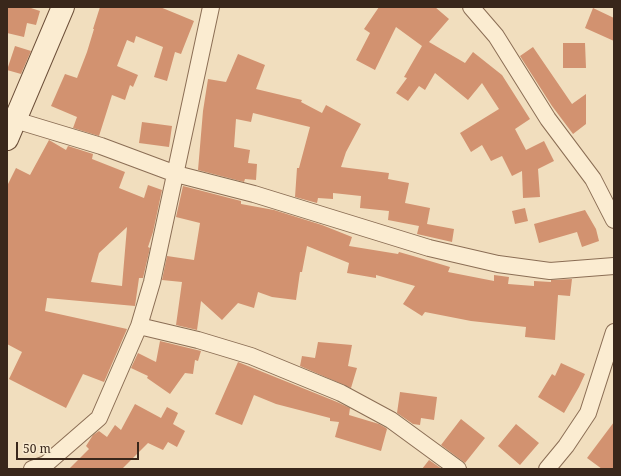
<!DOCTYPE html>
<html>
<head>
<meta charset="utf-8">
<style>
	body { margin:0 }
	#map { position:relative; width:621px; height:476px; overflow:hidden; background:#f1debe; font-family:"Noto Serif",serif }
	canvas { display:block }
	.frame { position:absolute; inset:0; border:8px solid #39271b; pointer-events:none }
	.scale { position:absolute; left:16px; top:442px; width:123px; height:18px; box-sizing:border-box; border:2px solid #39271b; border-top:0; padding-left:5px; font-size:12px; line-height:14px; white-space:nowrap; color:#39271b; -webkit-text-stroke:3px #f8e9ce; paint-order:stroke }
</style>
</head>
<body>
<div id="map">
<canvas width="621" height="476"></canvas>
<div class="frame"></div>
<div class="scale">50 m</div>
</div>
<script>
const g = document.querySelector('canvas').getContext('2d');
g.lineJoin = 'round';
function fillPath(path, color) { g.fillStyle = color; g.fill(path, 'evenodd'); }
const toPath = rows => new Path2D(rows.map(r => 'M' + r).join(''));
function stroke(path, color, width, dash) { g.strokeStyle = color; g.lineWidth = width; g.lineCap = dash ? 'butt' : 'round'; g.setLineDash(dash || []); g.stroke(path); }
const building = toPath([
	[7,7,28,7,40,11,36,25,27,23,24,37,7,33],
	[100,7,160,7,194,21,181,54,175,52,167,81,154,77,163,47,136,36,134,43,127,40,117,66,138,75,133,87,130,85,125,100,112,95,99,136,73,128,77,117,51,106,65,74,77,78,87,52,94,29,93,29],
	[379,7,435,7,449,19,429,42,465,63,473,52,502,75,530,119,515,129,526,150,544,141,554,161,538,169,540,197,523,198,522,171,512,176,502,156,491,161,482,145,471,152,460,133,499,109,482,83,468,100,435,73,425,90,419,86,408,101,396,93,407,78,404,77,422,46,396,27,375,70,356,60,370,33,364,29],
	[593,8,614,18,614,41,585,28],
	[563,43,585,43,586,68,563,68],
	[15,46,31,51,21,74,7,70],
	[533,47,572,104,586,94,586,124,573,134,552,106,520,56],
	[238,54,265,65,256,89,302,100,301,102,322,113,326,105,361,124,346,152,341,167,389,173,388,179,409,183,405,203,430,208,427,224,454,229,452,242,417,234,419,226,388,220,389,211,360,208,361,196,333,193,333,199,318,198,317,203,295,197,297,168,299,168,310,127,253,113,251,122,236,119,234,147,250,150,248,163,257,164,256,180,245,179,244,182,198,170,203,111,208,79,226,82],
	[142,122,172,126,169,147,139,143],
	[49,140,66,150,68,146,93,154,92,159,125,172,119,188,144,198,148,185,162,190,153,232,148,247,150,248,143,278,139,278,135,306,47,298,45,311,127,329,104,382,83,374,66,408,9,379,22,352,7,344,7,186,16,168,30,175],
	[127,227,122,286,91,282,99,253],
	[183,186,241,201,241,204,274,210,322,225,352,237,349,246,398,254,399,252,413,256,450,267,448,272,494,281,494,275,509,277,508,284,534,286,534,281,551,282,551,280,572,279,570,296,558,295,555,340,525,337,526,327,471,321,425,312,422,316,403,304,415,286,376,275,376,278,347,273,349,263,307,246,302,272,300,272,296,300,272,297,258,292,254,308,238,303,222,320,201,301,197,330,176,325,182,282,162,280,167,256,194,260,200,223,176,217],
	[525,208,528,221,515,224,512,211],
	[585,210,596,229,599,241,582,247,577,232,539,243,534,224],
	[160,341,201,351,198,361,195,360,193,374,185,373,170,394,147,378,148,376,131,368,138,353,156,362],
	[318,342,352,345,348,366,357,368,351,388,300,366,302,356,315,358],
	[238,362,337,402,350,408,349,415,379,424,386,428,387,429,381,451,335,437,339,422,330,421,330,418,276,404,254,395,242,425,215,414],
	[561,363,585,374,579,387,564,413,538,397,552,374,555,376],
	[400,392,437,397,434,420,421,418,420,425,413,424,397,413],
	[135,404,161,418,167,407,178,413,173,424,185,431,177,447,168,442,163,450,148,443,122,469,69,469,89,449,86,446,93,435,99,431,107,437,115,425,121,430],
	[461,419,485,438,465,463,441,445],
	[614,422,614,469,602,469,587,458],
	[516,424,539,443,520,465,498,446],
	[429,460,442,469,422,469]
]);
const street = toPath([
	[471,7,496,36,548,119,593,179,614,220],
	[15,120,101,146,176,174,254,194,429,248,498,264,550,271,614,266],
	[139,326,198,340,251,356,341,393,391,420,458,469],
	[32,469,46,464,99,418,139,326,152,282,211,7],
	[547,469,566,446,588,413,614,332]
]);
const secondary = toPath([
	[7,139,63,7]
]);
fillPath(building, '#d29270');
stroke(street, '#8b6e55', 18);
stroke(secondary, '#6c4f39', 24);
stroke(street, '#fbecd1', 16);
stroke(secondary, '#fbecd1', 22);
</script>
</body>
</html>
